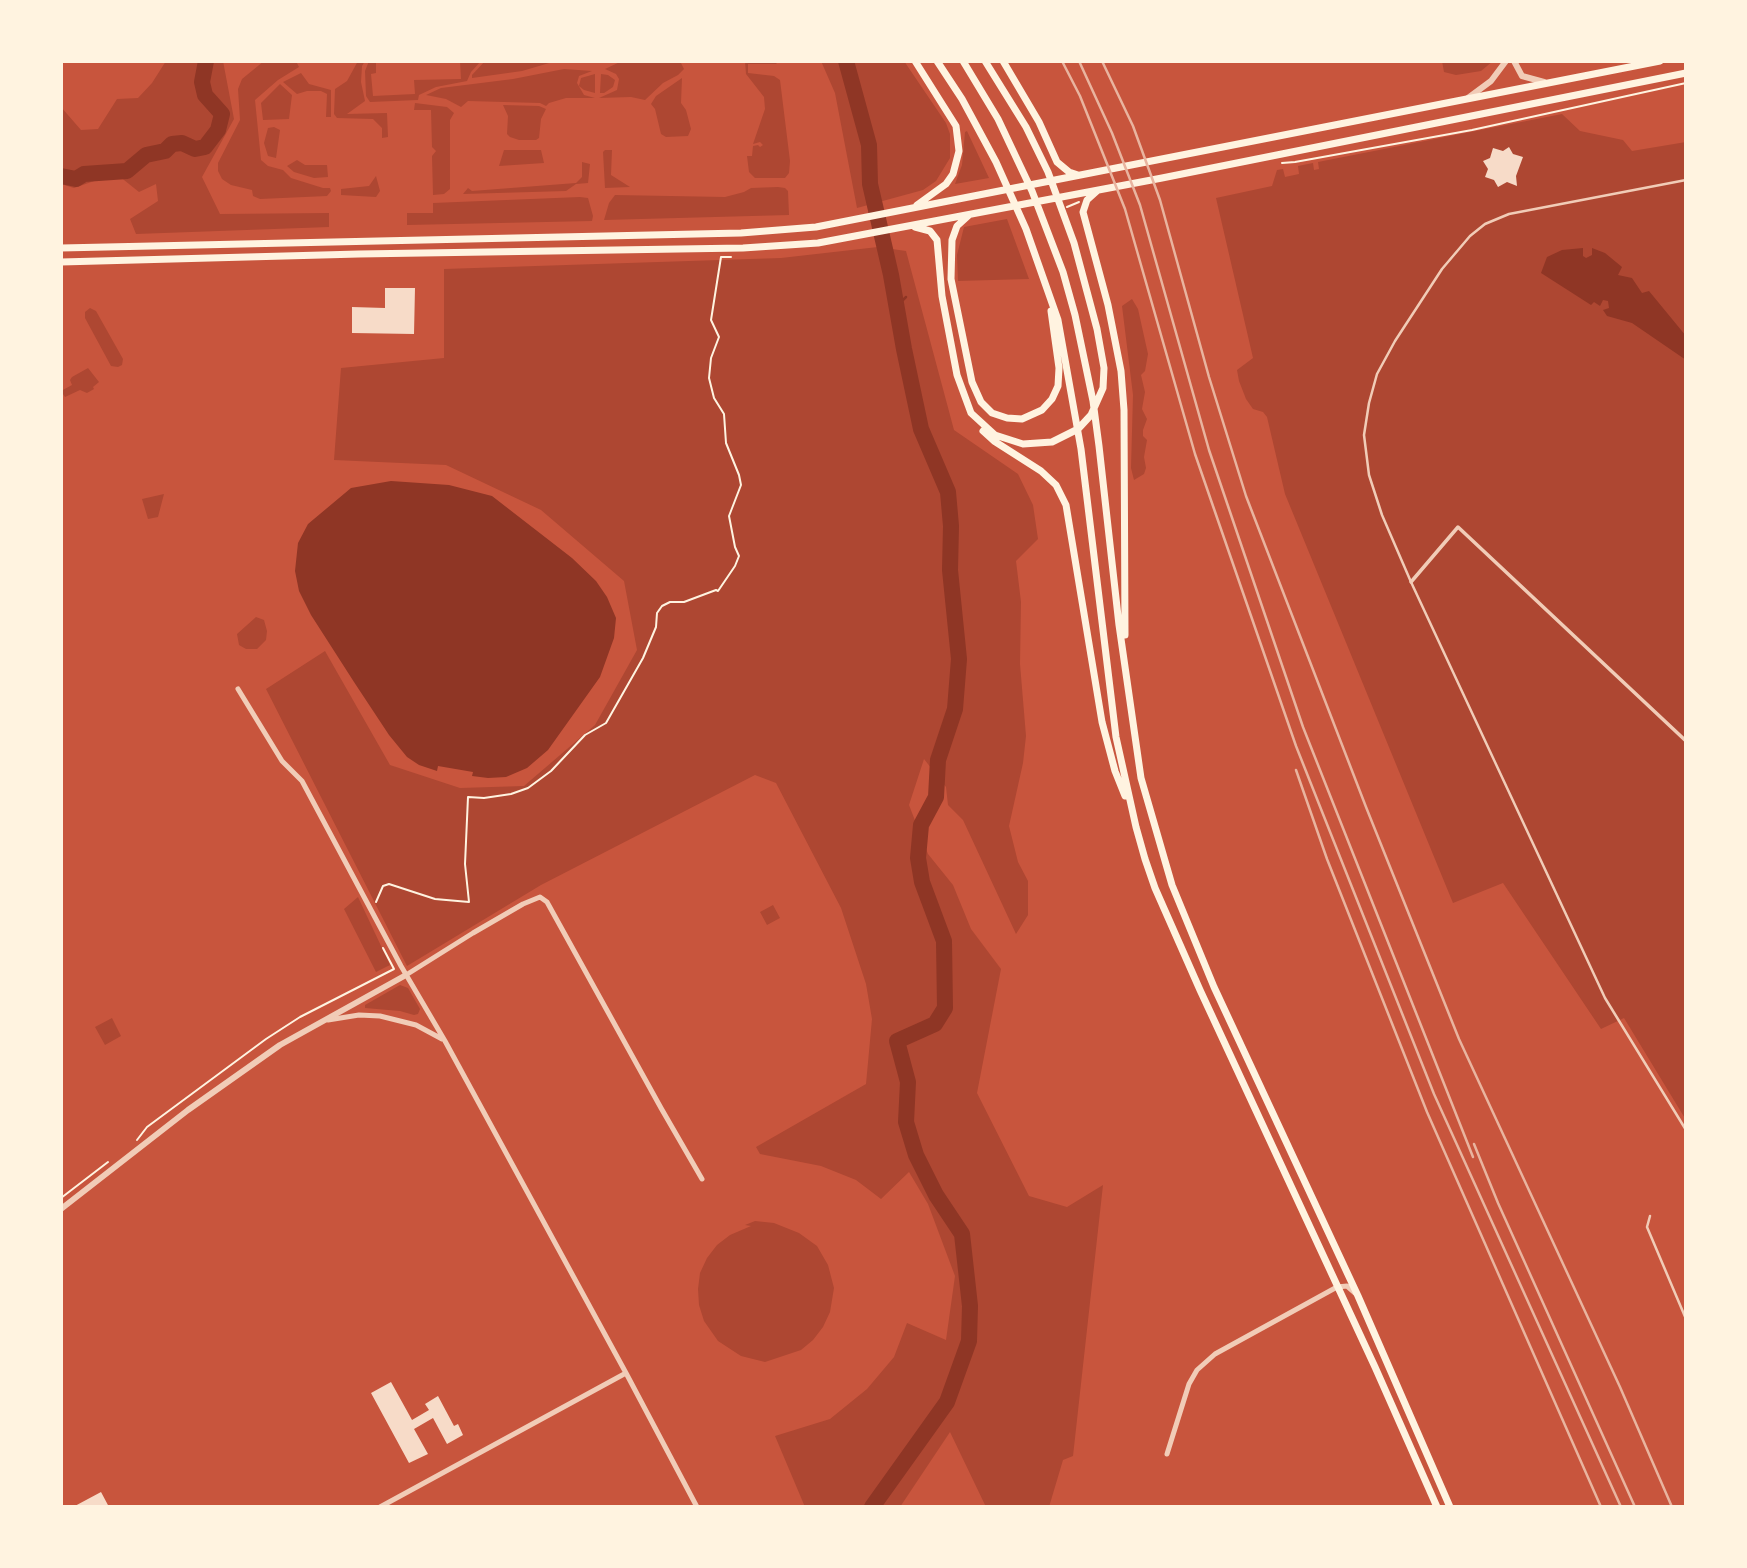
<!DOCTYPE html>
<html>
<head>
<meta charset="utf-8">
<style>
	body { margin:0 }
	#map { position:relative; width:1747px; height:1568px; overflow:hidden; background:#c8553d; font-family:"DM Sans",sans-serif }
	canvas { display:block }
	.frame { position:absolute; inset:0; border:63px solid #fff3e0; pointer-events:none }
</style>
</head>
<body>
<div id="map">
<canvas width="1747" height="1568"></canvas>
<div class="frame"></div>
</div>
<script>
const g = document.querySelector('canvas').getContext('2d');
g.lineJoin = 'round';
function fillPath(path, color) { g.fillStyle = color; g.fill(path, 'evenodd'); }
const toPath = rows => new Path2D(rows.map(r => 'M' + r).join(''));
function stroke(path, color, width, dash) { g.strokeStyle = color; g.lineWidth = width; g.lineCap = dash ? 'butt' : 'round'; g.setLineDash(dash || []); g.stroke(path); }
const green = toPath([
	[166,61,223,61,234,119,202,177,220,214,329,213,329,227,136,234,130,219,158,201,156,184,139,192,119,176,97,180,74,188,61,184,61,107,81,130,98,129,117,99,138,98,152,83],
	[264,61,296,61,299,67,278,80,255,100,261,160,268,166,283,170,291,178,323,188,330,188,331,191,327,196,260,199,253,196,252,190,231,185,222,179,218,171,218,163,240,120,238,89,242,79],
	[358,61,365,61,362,66,361,82,365,101,347,114,387,113,388,137,382,138,382,128,373,119,337,118,334,114,335,89,347,81],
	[369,61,376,61,376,73,371,74,373,96,415,94,414,80,461,79,460,61,481,61,471,72,467,81,436,87,419,95,418,100,370,102,366,96,365,71],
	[485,61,556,61,522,71,472,78,472,75],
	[622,61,680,61,684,69,678,75,663,83,645,100,631,97,599,98,617,90,619,79,616,74,605,69],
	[745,61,774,61,777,64,748,64,748,73,774,76,780,80,790,161,789,173,785,178,755,178,749,172,747,156,752,156,753,146,758,145,760,147,763,145,760,142,753,144,765,109,764,97,746,74],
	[821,61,904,61,946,123,950,134,950,158,936,181,923,190,857,208,835,93],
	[1442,61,1493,61,1481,71,1456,75,1444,72],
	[564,69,592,71,579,76,577,83,584,95,595,98,566,98,549,103,546,106,540,103,468,101,461,107,446,99,426,95,441,88,513,79],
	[301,73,309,84,331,90,331,117,326,117,327,94,321,91,307,91,297,94,283,82],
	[595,74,595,93,584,90,579,86,581,78],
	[601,74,608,75,615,80,613,87,604,93,600,93],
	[682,78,681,103,686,110,691,129,688,136,666,137,661,134,655,109,651,104,656,96],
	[280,84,292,95,289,119,263,120,261,103],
	[415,103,447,107,454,113,450,120,450,189,444,194,433,195,432,156,436,151,432,147,431,110,414,110],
	[503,105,539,106,546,109,541,119,539,138,536,140,519,140,510,137,507,134,508,116],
	[1562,114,1580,131,1623,140,1632,151,1686,142,1686,1120,1624,1018,1601,1029,1503,883,1453,903,1285,494,1267,417,1263,412,1253,409,1246,399,1239,381,1237,370,1253,358,1216,198,1272,186,1277,170,1283,169,1285,177,1299,174,1298,166,1313,163,1314,170,1319,169,1318,162],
	[274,127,280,130,276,158,268,156,264,143,268,128],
	[967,131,989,178,955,184,962,165,965,132],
	[504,150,541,150,544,163,499,166],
	[605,150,612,150,611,175,630,187,605,188,603,152],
	[297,160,305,165,327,165,328,177,314,178,294,172,287,166],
	[582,162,590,164,588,183,576,184,566,191,463,194,468,188,472,191,576,183,582,177],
	[376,176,380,191,376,197,341,195,341,189,369,186],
	[778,187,785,188,788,191,789,215,604,220,609,203,615,195,725,197,744,192,751,188],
	[580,197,588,198,593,216,592,221,407,225,407,213,433,213,433,203],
	[1007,219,1029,279,958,281,957,255,964,227],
	[878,247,906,251,954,430,1018,474,1033,505,1038,539,1016,561,1021,602,1020,664,1026,736,1023,763,1009,826,1018,862,1028,881,1028,915,1016,934,963,820,948,805,946,787,924,759,909,805,928,854,953,885,971,929,1001,969,977,1093,1029,1196,1067,1207,1103,1185,1073,1456,1063,1460,1049,1507,986,1507,950,1432,900,1507,805,1507,775,1436,830,1419,867,1389,894,1357,907,1323,946,1340,955,1276,928,1204,909,1172,881,1199,856,1180,821,1166,760,1154,756,1147,866,1084,872,1019,866,984,841,908,776,783,755,775,541,885,407,966,266,689,325,651,390,765,460,788,524,786,595,725,637,650,624,581,541,510,446,465,334,460,341,368,444,358,444,269,781,258],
	[1132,299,1138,309,1148,354,1145,371,1141,375,1145,392,1142,409,1147,419,1143,430,1143,436,1147,440,1144,457,1146,468,1144,474,1134,480,1131,468,1133,395,1122,306],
	[90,308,96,311,123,359,122,365,118,367,111,366,85,318,85,312],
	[88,368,99,382,93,387,94,389,87,393,80,390,65,397,61,391,72,385,70,380,72,377],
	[164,494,158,517,148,519,142,499],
	[256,617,264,620,267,631,266,640,257,649,246,649,239,645,237,634],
	[358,897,390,965,376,972,344,909],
	[773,905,780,918,767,925,760,912],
	[400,985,408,988,420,1009,418,1014,414,1015,400,1011,365,1008,365,1005],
	[112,1018,121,1036,105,1045,95,1027],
	[755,1221,774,1223,799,1233,817,1246,828,1265,834,1288,830,1312,823,1327,813,1340,801,1350,765,1362,741,1356,718,1341,704,1321,699,1305,698,1289,700,1273,707,1258,717,1245,730,1235,751,1226,745,1225]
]);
const water = toPath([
	[1583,248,1583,256,1586,258,1592,255,1592,248,1605,253,1622,267,1618,275,1632,278,1642,293,1649,291,1686,336,1686,360,1632,323,1607,316,1603,310,1609,308,1608,301,1603,300,1600,306,1594,302,1591,305,1541,273,1547,257,1562,250],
	[391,481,449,485,492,496,572,558,596,581,607,597,616,618,614,638,600,677,548,750,527,768,506,777,488,778,472,776,473,772,438,766,437,771,419,765,407,757,389,735,354,682,311,615,299,591,295,571,298,543,308,524,351,488]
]);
const stream = toPath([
	[897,306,906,297]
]);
const river = toPath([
	[846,61,869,145,870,184,891,275,904,349,921,429,948,492,951,526,950,570,959,659,955,709,938,760,936,797,921,825,918,858,922,882,944,941,945,1008,935,1024,897,1041,908,1082,906,1122,916,1155,936,1195,962,1234,970,1306,969,1341,947,1402,872,1507],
	[61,176,76,179,84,174,127,171,146,155,165,151,172,144,182,143,195,149,205,147,218,130,222,114,205,95,202,82,206,61]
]);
const building = toPath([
	[1509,147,1513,154,1523,157,1516,176,1517,186,1507,182,1498,187,1494,180,1485,177,1488,169,1483,161,1490,158,1493,148,1503,151],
	[385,288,415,288,414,334,352,333,352,307,385,308],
	[391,1382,412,1420,429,1410,425,1404,438,1396,454,1426,458,1424,463,1435,447,1444,433,1418,414,1429,428,1454,409,1463,371,1393],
	[101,1492,109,1507,73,1507]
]);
const path = toPath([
	[1282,163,1295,162,1472,130,1686,83],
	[1067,207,1079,202],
	[376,902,383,886,389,884,435,899,469,902,465,864,468,797,484,798,511,794,528,788,551,771,585,735,606,723,643,658,656,627,657,613,662,606,670,602,684,602,716,590,718,591,735,566,739,556,735,547,729,516,741,485,739,475,726,443,724,414,714,398,709,378,711,358,719,337,711,320,721,257,731,257],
	[137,1140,147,1127,266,1039,300,1017,394,969,383,948],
	[61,1198,108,1162]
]);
const service = toPath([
	[1686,180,1509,214,1485,224,1470,236,1442,269,1395,341,1377,374,1369,403,1364,435,1369,475,1382,515,1411,582,1605,998,1686,1130],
	[1650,1216,1647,1227,1686,1319]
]);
const pedestrian = toPath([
	[1411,582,1458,527,1686,741]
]);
const minor = toPath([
	[238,689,282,761,302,781,401,966,445,1041,626,1373,697,1507],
	[406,975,473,933,523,904,540,897,547,902,661,1108,702,1179],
	[328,1020,359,1015,380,1016,416,1025,442,1039],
	[1167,1454,1189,1384,1197,1370,1215,1354,1337,1287,1347,1286,1355,1293],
	[380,1507,626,1373]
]);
const tertiary = toPath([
	[1514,61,1522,76,1544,82],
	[1468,98,1491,81,1506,61],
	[61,1209,188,1110,280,1045,406,975]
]);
const secondary = toPath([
	[915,61,956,126,959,151,953,174,946,184,917,205],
	[937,61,962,99,996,162,1026,229,1058,320,1081,449,1116,737,1136,827,1145,859,1155,888,1200,990,1375,1367,1437,1507],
	[963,61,998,119,1032,191,1063,272,1075,315,1093,401,1099,446,1119,625,1141,778,1172,885,1214,987,1358,1296,1450,1507],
	[1003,61,1039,122,1057,162,1069,172,1078,175],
	[1097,191,1087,200,1083,212,1108,305,1121,371,1124,410,1125,635],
	[968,216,957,226,952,240,951,279,972,382,981,402,992,413,1007,418,1022,419,1042,410,1052,399,1058,386,1059,368,1051,311],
	[915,227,930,231,937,240,942,296,957,375,971,413,995,435,1023,444,1052,442,1078,429,1091,415,1103,388,1104,368,1097,329,1074,243,1048,172,1026,127,985,61],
	[61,248,741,233,816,227,1660,61],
	[61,262,359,254,743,248,818,243,1162,178,1686,73],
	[983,431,994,441,1041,471,1056,485,1066,505,1102,722,1115,771,1125,796]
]);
const rail = toPath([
	[1062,61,1080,96,1125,209,1195,454,1296,746,1434,1094,1621,1507],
	[1079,61,1112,133,1140,205,1209,450,1303,727,1473,1157],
	[1102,61,1133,126,1160,200,1209,377,1246,496,1366,807,1459,1039,1620,1387,1672,1507],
	[1296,770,1327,859,1427,1112,1601,1507],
	[1474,1144,1498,1203,1635,1507]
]);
fillPath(green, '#ae4732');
fillPath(water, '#8f3625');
stroke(stream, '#8f3625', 2.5);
stroke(river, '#8f3625', 16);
fillPath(building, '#f7dbc8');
stroke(path, '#fff3e0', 2);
stroke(service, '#f1ccb7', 2.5);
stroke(pedestrian, '#f1ccb7', 3.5);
stroke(minor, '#f1ccb7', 5);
stroke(tertiary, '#f1ccb7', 6);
stroke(secondary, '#fff3e0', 7);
stroke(rail, '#e9b49f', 2.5);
</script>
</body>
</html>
